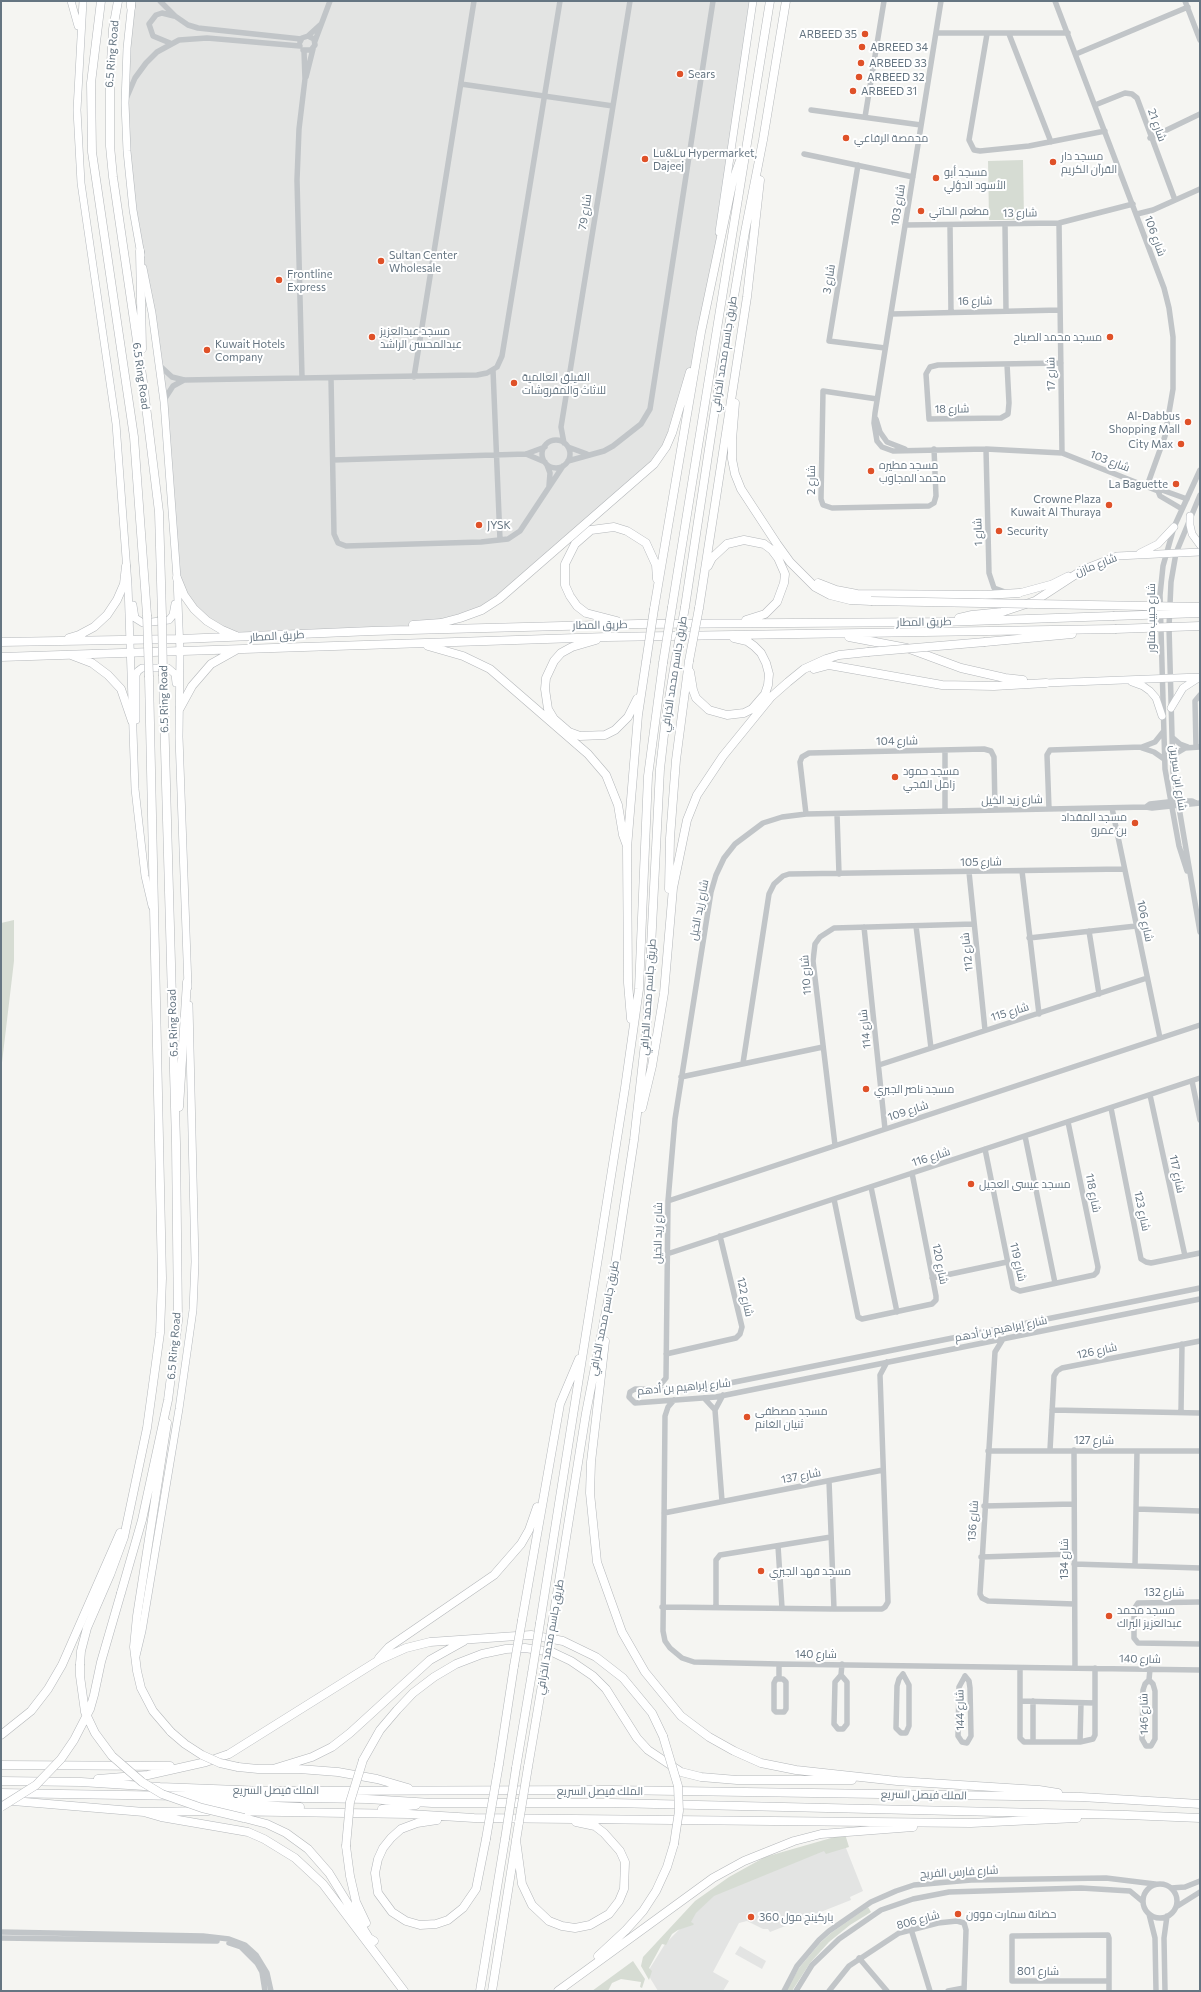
<!DOCTYPE html>
<html>
<head>
<meta charset="utf-8">
<style>
	body { margin:0 }
	#map { position:relative; width:1201px; height:1992px; overflow:hidden; background:#f5f5f2; font-family:Commissioner,sans-serif }
	canvas { display:block }
	.frame { position:absolute; inset:0; border:2px solid #657582; pointer-events:none }
</style>
</head>
<body>
<div id="map">
<canvas width="1201" height="1992"></canvas>
<div class="frame"></div>
</div>
<script>
const g = document.querySelector('canvas').getContext('2d');
g.lineJoin = 'round';
function fillPath(path, color) { g.fillStyle = color; g.fill(path, 'evenodd'); }
const toPath = rows => new Path2D(rows.map(r => 'M' + r).join(''));
function stroke(path, color, width, dash) { g.strokeStyle = color; g.lineWidth = width; g.lineCap = dash ? 'butt' : 'round'; g.setLineDash(dash || []); g.stroke(path); }
function label(font, color, halo, rows, align = 'center') {
  g.font = font + ' Commissioner,Cairo,sans-serif'; g.lineWidth = 4; g.setLineDash([]); g.textBaseline = 'middle'; g.strokeStyle = halo; g.fillStyle = color; for (const [text, x, y, turn = 0] of rows) {
    g.save(); g.translate(x, y); g.rotate((+turn || 0) * Math.PI / 180); g.textAlign = isNaN(turn) ? turn : align; if (halo) g.strokeText(text, 0, 0); g.fillText(text, 0, 0); g.restore();
  }
}
const built = toPath([
	[132,1,753,1,713,275,701,332,678,415,659,458,482,610,418,625,241,637,194,609,177,578,173,515,152,313,127,151],
	[844,1843,863,1891,850,1897,851,1900,770,1932,768,1929,763,1929,747,1921,739,1923,713,1972,729,1981,723,1991,658,1991,647,1973,665,1944,714,1894,773,1869],
	[740,1946,766,1961,762,1969,735,1954]
]);
const green = toPath([
	[1023,160,1024,220,989,220,988,161],
	[14,920,14,961,1,1071,1,923],
	[845,1834,849,1847,826,1854,824,1851,714,1896,696,1913,691,1922,694,1924,693,1925,678,1930,672,1934,666,1945,662,1944,649,1968,652,1971,649,1980,641,1966,643,1957,695,1901,729,1877,765,1857],
	[868,1907,871,1912,850,1925,829,1942,810,1963,792,1991,786,1991,799,1968,820,1943,831,1933],
	[633,1961,645,1979,642,1988,640,1987,641,1982,621,1979,612,1983,608,1991,592,1991]
]);
const minor = toPath([
	[160,1,175,16,188,25,198,28,301,39],
	[941,1,875,413,874,423,877,441,882,447,893,451,986,449,1062,453,1158,491,1162,490,1187,499],
	[1055,1,1164,288,1169,308,1173,337,1173,389,1165,436,1147,486],
	[1185,1,1200,40],
	[936,33,1068,33],
	[987,34,969,140,974,150,980,151,1029,146,1105,131],
	[1009,34,1051,142],
	[315,41,330,1],
	[300,42,302,38,308,36,320,25],
	[170,43,153,36,149,24,156,15,162,13,174,16],
	[303,50,311,50,315,45,314,39,308,36],
	[1076,54,1188,7],
	[306,77,313,49],
	[461,84,613,106],
	[126,99,135,78,146,63,157,52,179,40,207,38,300,46],
	[1095,105,1125,93,1132,94,1137,98,1175,200],
	[811,110,921,125],
	[865,117,884,1],
	[1150,138,1200,114],
	[804,154,913,177],
	[858,165,829,341,885,348],
	[1137,214,1153,210,1200,189],
	[1059,223,1062,453],
	[1005,224,1006,311],
	[905,225,1059,223,1133,204],
	[950,225,951,312],
	[891,314,1060,310],
	[1007,364,1009,403,1008,414,1001,418,929,419,926,374,930,367,938,365,1061,363],
	[159,365,172,377,184,380,477,375,487,373,497,367,502,356,560,1],
	[493,370,500,540],
	[302,377,297,180,299,129,305,79,304,51],
	[414,377,474,1],
	[331,378,334,534,338,543,346,546,481,542,508,539,520,531,563,466],
	[877,399,823,391,821,499,823,505,832,508,929,506,934,503,936,496,934,449],
	[164,400,173,386,184,380],
	[876,419,880,432,887,442,905,449],
	'542 454a14 14 0 1 1 28 0a14 14 0 1 1-28 0Z',
	[564,443,561,427,630,1],
	[568,447,587,454],
	[986,449,989,573,994,588,1005,592],
	[526,454,545,462],
	[333,460,526,454,545,447],
	[568,461,604,451,613,446,641,424,650,409,713,1],
	[547,465,550,473,549,486],
	[1158,491,1160,496,1182,509],
	[1200,495,1176,553,1171,582,1169,627,1173,772,1200,932],
	[1173,738,1180,744,1188,747],
	[1196,747,1195,701,1200,695],
	[1142,748,1154,752,1164,759],
	[1173,755,1185,748,1200,747],
	[1146,807,1150,804,1177,801,1192,801,1196,803],
	[1112,808,1160,1038],
	[1049,809,1047,755,1050,750,1142,747,1155,742,1163,732],
	[945,811,945,750],
	[806,814,800,762,802,757,809,753,984,749,991,751,994,757,995,810],
	[837,814,839,874],
	[1022,871,1039,1014],
	[1187,871,1179,846,1165,769,1160,595,1163,566,1174,527,1200,470],
	[969,872,985,1030],
	[916,926,931,1048],
	[864,927,885,1129],
	[1089,931,1099,994],
	[1029,938,1136,926],
	[743,1063,769,894,774,884,783,876,789,874,1124,869],
	[879,1065,1147,978],
	[681,1077,823,1047],
	[1192,1081,1200,1120],
	[1150,1095,1185,1256],
	[1111,1108,1141,1259,1146,1262,1151,1263,1200,1253],
	[1025,1136,1055,1283],
	[835,1145,813,961,815,944,820,937,834,928,974,924],
	[985,1149,1013,1288,1020,1291,1094,1275,1097,1272,1098,1267,1068,1122],
	[871,1187,897,1312],
	[834,1199,858,1317,862,1319,932,1304,936,1300,936,1296,912,1173],
	[668,1201,1200,1025],
	[667,1254,1200,1078],
	[932,1278,1007,1262],
	[1200,1288,715,1386,683,1390,635,1389,630,1392,629,1397,635,1403,716,1397,1200,1299],
	[1003,1339,995,1352,980,1594,982,1598,988,1601,1074,1604],
	[666,1354,736,1338,740,1334,742,1327,720,1236],
	[656,1390,666,1378,668,1201,675,1119,711,892,716,875,724,858,735,844,763,823,782,817,806,814,1146,807,1152,808,1200,803],
	[704,1398,715,1410],
	[674,1400,668,1407,665,1416,663,1631,665,1641,670,1648,682,1658,694,1662,779,1664,1200,1670],
	[1052,1410,1200,1413],
	[1181,1412,1182,1344],
	[1050,1450,1054,1376,1057,1371,1062,1368,1200,1341],
	[1074,1450,1075,1668],
	[988,1451,1200,1451],
	[829,1481,834,1609],
	[722,1501,715,1410,723,1395],
	[984,1506,1074,1504],
	[1136,1509,1200,1511],
	[664,1513,883,1470],
	[778,1546,782,1608],
	[981,1557,1074,1554],
	[1074,1564,1200,1568],
	[1135,1566,1137,1451],
	[1200,1602,1138,1603,1134,1609,1134,1638,1138,1643,1200,1644],
	[662,1607,834,1609,882,1609,885,1607,888,1602,880,1375,887,1362],
	[716,1607,716,1560,720,1555,831,1537],
	[1020,1668,1020,1738,1024,1742,1080,1742,1093,1739,1095,1735,1095,1668],
	[903,1674,909,1685,909,1726,906,1733,901,1733,896,1728,897,1686,899,1679,903,1674],
	[841,1675,835,1682,834,1724,838,1729,843,1729,847,1724,847,1682,841,1675,842,1664],
	[965,1676,969,1681,970,1688,971,1736,967,1743,962,1742,958,1736,959,1687,965,1676],
	[776,1679,783,1679,786,1682,786,1709,784,1712,776,1712,774,1710,774,1683,776,1679],
	[779,1679,779,1664],
	[1149,1680,1153,1684,1155,1691,1155,1739,1151,1746,1146,1746,1142,1739,1143,1690,1145,1684,1149,1680],
	[1149,1680,1150,1669],
	[1020,1701,1095,1703],
	[1033,1742,1033,1701],
	[1080,1742,1081,1703],
	'1143 1901a17 17 0 1 1 34 0a17 17 0 1 1-34 0Z',
	[1171,1888,1185,1887,1200,1881],
	[1176,1907,1200,1892],
	[1149,1914,1155,1938,1156,1991],
	[911,1929,930,1991],
	[1,1932,203,1936,229,1939,245,1945,256,1955,267,1973,271,1991],
	[1,1938,217,1941],
	[229,1943,241,1947,257,1963,262,1972,265,1991],
	[859,1958,887,1991],
	[1109,1981,1012,1981,1012,1936,1108,1935,1109,1938,1109,1991],
	[784,1991,797,1966,819,1940,829,1931,871,1902,896,1891,914,1885,971,1880,1106,1878,1155,1884],
	[796,1991,812,1965,839,1939,881,1910,913,1899,949,1892,1081,1888,1130,1891,1142,1901],
	[829,1991,849,1966,899,1933,938,1923,957,1921,964,1923,966,1930,964,1991],
	[948,1991,964,1988],
	[1165,1991,1164,1938,1167,1916]
]);
const major = toPath([
	[71,1,78,26],
	[83,1,77,110,81,183,116,424,128,585,135,789,145,876,152,906],
	[132,1,127,48,125,103,127,151,133,210,141,255],
	[719,232,753,1],
	[143,268,152,313,164,402,177,578,180,651,179,737,188,987],
	[1190,516,1190,525,1192,534,1200,545],
	[1140,553,1158,544,1174,527],
	[1079,571,1117,556,1200,552],
	[1019,593,1052,584,1068,576],
	[133,605,135,618,143,623,169,620,173,615,175,604],
	[1132,682,1143,686,1150,691,1156,698,1162,716],
	[1046,683,1200,677],
	[1171,708,1183,688,1200,677],
	[136,720,136,675,138,671,142,668,168,668,175,674,176,683],
	[136,1656,142,1631,179,1409,193,1310,195,1262,189,1005]
]);
const highway = toPath([
	[101,1,91,83,92,152,134,437,147,615],
	[118,1,113,29,110,80,110,146,113,177,143,382,159,512,162,616],
	[131,7,131,1],
	[140,251,142,349],
	[735,403,732,440,732,459,735,474,741,489,777,544,790,562,815,587,830,595,850,600,871,601],
	[708,566,712,558,727,544,744,540,764,544,772,550,778,558,785,574,784,583,777,602,765,614,746,620],
	[177,578,184,595,194,609,207,621,222,630,236,636],
	[818,583,836,590,857,594,985,595,1019,593],
	[672,607,770,1],
	[685,607,717,396,745,232,763,140,786,1],
	[699,608,747,297,760,180],
	[654,609,701,332,733,180,743,152],
	[959,618,972,615,1002,612,1035,601,1084,569],
	[617,621,586,613,577,606,570,596,565,585,565,564,575,544,591,530,614,527,627,531,646,543,656,565,657,579],
	[413,625,441,623,460,618,482,610,499,599,654,464,666,447,672,433,690,372],
	[849,637,907,648,961,668,1005,678,1023,680],
	[69,638,79,635,94,627,107,615,117,600,124,584,126,566],
	[596,640,572,647,561,653,554,661,546,678,545,689,548,709,554,719,569,732,580,736,605,735,615,730,628,717,637,699],
	[1,642,180,639,372,631,638,624,942,622,1113,616],
	[985,642,1072,634],
	[428,646,463,656,490,669,588,754,606,775,618,805,623,835,627,846],
	[71,655,92,663,108,675,121,689,132,721],
	[1,657,607,637,1115,629],
	[814,669,829,665,942,685,994,686,1046,683],
	[690,672,693,690,696,698,709,710,727,715,744,713,752,709,765,694,768,685,769,674,766,663,761,653,754,646,747,641,734,638],
	[180,708,192,686,211,664,236,650],
	[669,889,670,838,676,760,689,661],
	[631,1019,628,983,627,848,638,715,646,662],
	[179,1107,187,982],
	[642,1108,652,1066,664,993,673,888,687,820,697,795,723,756,771,697,788,682,804,669,826,659,839,655,868,652],
	[605,1341,591,1462,590,1493,597,1562,622,1632,645,1672,681,1716,709,1737,734,1751,761,1763,796,1770,897,1781,1039,1790,1058,1793],
	[167,1423,137,1616,134,1647,137,1671,141,1688,153,1711,171,1732],
	[121,1593,142,1520,168,1400,178,1321,176,1143,163,676],
	[522,1620,560,1404,579,1359],
	[540,1623,625,1088,639,989,648,776,663,663],
	[552,1625,586,1413,615,1265,634,1140,647,1026,660,769,666,717,675,663],
	[379,1658,389,1647,494,1575,521,1544,529,1530,537,1507],
	[80,1664,81,1651,87,1628,110,1575,124,1537,147,1428,160,1333,162,1278,149,677],
	[1,1735,31,1711,48,1689,62,1665,120,1533],
	[363,1760,380,1730,397,1710,413,1693,434,1677,456,1664,482,1654,506,1649,525,1648,552,1652,571,1661,593,1676,606,1689,637,1738,648,1750,681,1772,701,1777,737,1780,852,1780],
	[499,1764,514,1666],
	[1,1765,170,1766],
	[238,1767,258,1769,299,1769,338,1772,377,1779,408,1788],
	[528,1767,544,1673],
	[516,1768,532,1673],
	[273,1769,312,1757,332,1747,350,1733,430,1660,464,1641],
	[98,1779,148,1775,206,1762,229,1754,379,1660,406,1648,430,1642,531,1635,563,1641,596,1657,623,1678,652,1713,663,1736],
	[1,1781,81,1782,160,1787,265,1791,611,1790,1081,1797,1200,1804],
	[1,1793,367,1799,432,1803,612,1803,1127,1815,1200,1818],
	[1,1800,144,1812,208,1811],
	[188,1802,300,1807],
	[382,1809,416,1805],
	[221,1811,409,1814,474,1818,971,1823,1077,1818],
	[147,1813,161,1817,248,1832,264,1839,295,1858,323,1884,404,1991],
	[244,1818,267,1824,286,1833,308,1849,329,1873,369,1938,374,1941],
	[437,1820,417,1823,401,1829,391,1838,383,1848,378,1859,375,1873,378,1893,392,1912,406,1921,420,1925,436,1924,448,1920,463,1908,476,1889,486,1839],
	[516,1840,522,1884,532,1905,549,1921,562,1926,575,1928,590,1925,609,1914,619,1901,624,1889,625,1862,620,1851,604,1833,595,1826,576,1822],
	[346,1846,350,1876,356,1902,366,1923],
	[598,1956,626,1930,643,1911,656,1891,667,1867,674,1844],
	[480,1991,505,1839],
	[492,1991,519,1822],
	[558,1991,713,1878,744,1861,794,1841,821,1834,913,1827]
]);
const highwayBridge = toPath([
	[871,601,1200,607],
	[147,615,149,677],
	[162,616,163,676],
	[1113,616,1200,613],
	[1115,629,1200,626],
	[868,652,985,642],
	[689,661,699,608],
	[646,662,654,609],
	[663,663,672,607],
	[675,663,685,607],
	[80,1664,80,1676,85,1712,95,1733,112,1756,142,1782,162,1794,202,1808,244,1818],
	[514,1666,522,1620],
	[532,1673,540,1623],
	[544,1673,552,1625],
	[171,1732,185,1744,202,1755,220,1763,238,1767],
	[663,1736,678,1786,679,1811,674,1844],
	[1,1807,36,1785,61,1759,74,1740,90,1709,94,1695,101,1662,121,1593],
	[519,1822,528,1767],
	[486,1839,499,1764],
	[505,1839,516,1768],
	[346,1846,350,1802,363,1760]
]);
const markers = [
	[865,34,4,"#df5128"],
	[862,47,4,"#df5128"],
	[861,63,4,"#df5128"],
	[680,74,4,"#df5128"],
	[859,77,4,"#df5128"],
	[853,91,4,"#df5128"],
	[846,138,4,"#df5128"],
	[645,159,4,"#df5128"],
	[1053,162,4,"#df5128"],
	[936,178,4,"#df5128"],
	[921,211,4,"#df5128"],
	[381,261,4,"#df5128"],
	[279,280,4,"#df5128"],
	[372,337,4,"#df5128"],
	[1110,337,4,"#df5128"],
	[207,350,4,"#df5128"],
	[514,383,4,"#df5128"],
	[1188,422,4,"#df5128"],
	[1181,444,4,"#df5128"],
	[871,471,4,"#df5128"],
	[1176,484,4,"#df5128"],
	[1109,505,4,"#df5128"],
	[479,525,4,"#df5128"],
	[999,531,4,"#df5128"],
	[895,777,4,"#df5128"],
	[1135,823,4,"#df5128"],
	[866,1089,4,"#df5128"],
	[971,1184,4,"#df5128"],
	[747,1417,4,"#df5128"],
	[761,1571,4,"#df5128"],
	[1109,1616,4,"#df5128"],
	[958,1914,4,"#df5128"],
	[751,1917,4,"#df5128"]
];
const poiNames = [
	["ARBEED 35",857,34,"right"],
	["ABREED 34",870,47],
	["ARBEED 33",869,63],
	["Sears",688,74],
	["ARBEED 32",867,77],
	["ARBEED 31",861,91],
	["محمصة الرفاعي",854,138],
	["Lu&Lu Hypermarket,",653,153],
	["Dajeej",653,166],
	["مسجد دار",1061,156],
	["القرآن الكريم",1061,169],
	["مسجد أبو",944,172],
	["الأسود الدؤلي",944,185],
	["مطعم الحاتي",929,211],
	["Sultan Center",389,255],
	["Wholesale",389,268],
	["Frontline",287,274],
	["Express",287,287],
	["مسجد عبدالعزيز",380,331],
	["عبدالمحسن الراشد",380,344],
	["مسجد محمد الصباح",1102,337,"right"],
	["Kuwait Hotels",215,344],
	["Company",215,357],
	["الفيلق العالمية",522,377],
	["للاثاث والمفروشات",522,390],
	["Al-Dabbus",1180,416,"right"],
	["Shopping Mall",1180,429,"right"],
	["City Max",1173,444,"right"],
	["مسجد مطيره",879,465],
	["محمد المجاوب",879,478],
	["La Baguette",1168,484,"right"],
	["Crowne Plaza",1101,499,"right"],
	["Kuwait Al Thuraya",1101,512,"right"],
	["JYSK",487,525],
	["Security",1007,531],
	["مسجد حمود",903,771],
	["زامل الفجي",903,784],
	["مسجد المقداد",1127,817,"right"],
	["بن عمرو",1127,830,"right"],
	["مسجد ناصر الجبري",874,1089],
	["مسجد عيسى العجيل",979,1184],
	["مسجد مصطفى",755,1411],
	["ثنيان الغانم",755,1424],
	["مسجد فهد الجبري",769,1571],
	["مسجد محمد",1117,1610],
	["عبدالعزيز البراك",1117,1623],
	["حضانة سمارت موون",966,1914],
	["باركينج مول 360",759,1917]
];
const streetNames = [
	["6.5 Ring Road",112,54,-85],
	["شارع 21",1157,125,70],
	["شارع 103",898,205,-81],
	["شارع 79",585,212,-81],
	["شارع 13",1020,213,-1],
	["شارع 106",1155,236,70],
	["شارع 3",829,279,-81],
	["شارع 16",975,301,-1],
	["طريق جاسم محمد الخرافي",724,354,-81],
	["شارع 17",1051,374,-91],
	["6.5 Ring Road",141,376,82],
	["شارع 18",952,409,-1],
	["شارع 103",1110,461,21],
	["شارع 2",811,480,-90],
	["شارع 1",978,532,-92],
	["شارع مازن",1096,565,-21],
	["شارع حبيب مناور",1151,618,-90],
	["طريق المطار",924,622,-1],
	["طريق المطار",600,625,-1],
	["طريق المطار",277,636,-3],
	["طريق جاسم محمد الخرافي",674,674,-81],
	["6.5 Ring Road",164,699,-91],
	["شارع 104",897,741,-1],
	["شارع ابن سيرين",1178,778,82],
	["شارع زيد الخيل",1012,800,-1],
	["شارع 105",981,862,-1],
	["شارع زيد الخيل",699,910,-79],
	["شارع 106",1145,921,78],
	["شارع 112",967,952,-96],
	["شارع 110",806,975,-94],
	["طريق جاسم محمد الخرافي",648,997,-86],
	["شارع 115",1010,1012,-17],
	["6.5 Ring Road",173,1023,-92],
	["شارع 114",865,1029,-96],
	["شارع 109",908,1111,-18],
	["شارع 116",931,1157,-18],
	["شارع 117",1177,1174,78],
	["شارع 118",1093,1193,79],
	["شارع 123",1142,1211,78],
	["شارع زيد الخيل",658,1233,-89],
	["شارع 119",1018,1262,77],
	["شارع 120",940,1264,79],
	["شارع 122",745,1297,77],
	["طريق جاسم محمد الخرافي",604,1318,-79],
	["شارع إبراهيم بن أدهم",1001,1329,-11],
	["6.5 Ring Road",174,1346,-85],
	["شارع 126",1097,1351,-12],
	["شارع إبراهيم بن أدهم",684,1387,-5],
	["شارع 127",1094,1440],
	["شارع 137",801,1476,-11],
	["شارع 136",973,1521,-86],
	["شارع 134",1064,1559,-90],
	["شارع 132",1164,1592],
	["طريق جاسم محمد الخرافي",550,1637,-80],
	["شارع 140",816,1654],
	["شارع 140",1140,1659,1],
	["شارع 144",960,1710,-91],
	["شارع 146",1144,1714,-91],
	["الملك فيصل السريع",276,1790],
	["الملك فيصل السريع",600,1791],
	["الملك فيصل السريع",924,1795,1],
	["شارع فارس الفريح",959,1872,-3],
	["شارع 806",918,1920,-15],
	["شارع 801",1038,1971]
];
fillPath(built, '#e3e4e3');
fillPath(green, '#d6dcd3');
stroke(major, '#b4b8bc', 8);
stroke(highway, '#b4b7ba', 9);
stroke(minor, '#c1c5c8', 5.5);
stroke(major, '#fff', 7);
stroke(highway, '#fff', 8);
stroke(highwayBridge, '#b4b7ba', 9, []);
stroke(highwayBridge, '#fff', 8);
for (const [x, y, r, color] of markers) { const dot = new Path2D(); dot.arc(x, y, r, 0, 2 * Math.PI); g.fillStyle = color; g.fill(dot); stroke(dot, '#fff', 1.5); }
label('11px', '#657582', '#fff', poiNames, 'left');
label('11px', '#657582', '#fff', streetNames);
</script>
</body>
</html>
